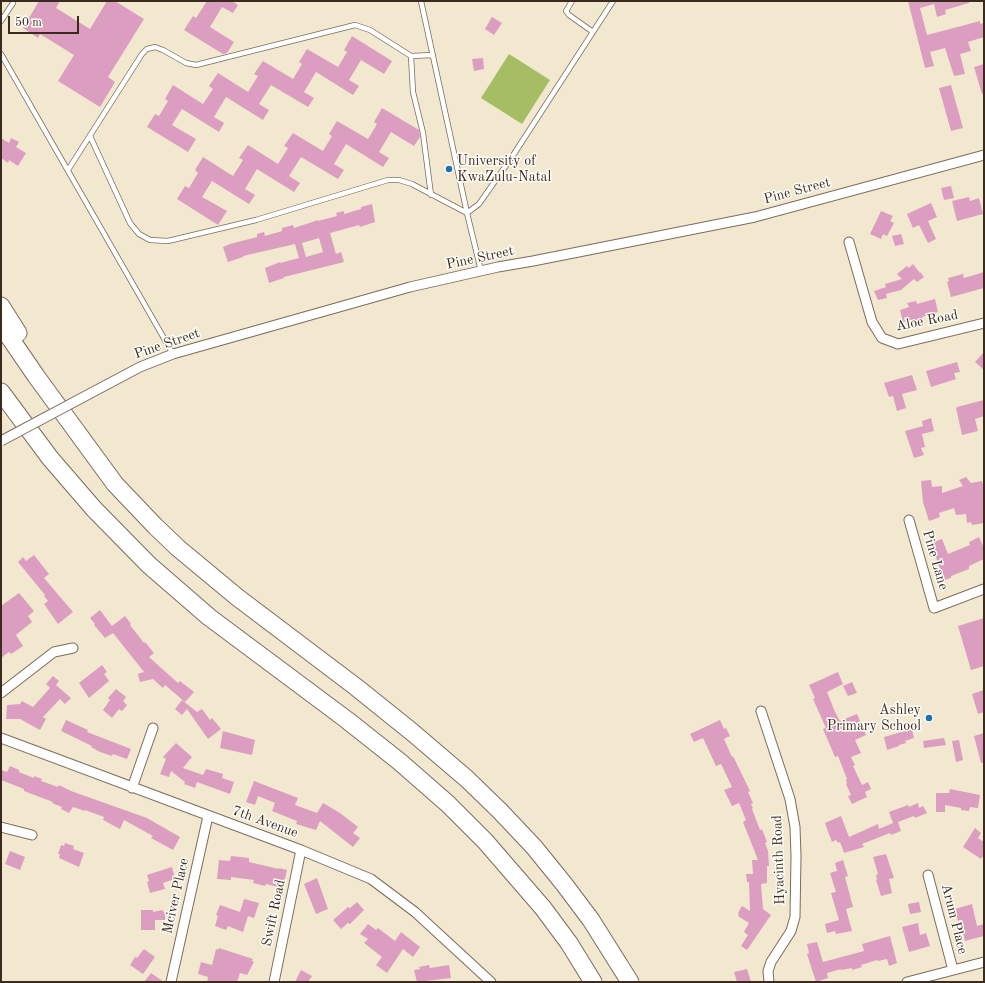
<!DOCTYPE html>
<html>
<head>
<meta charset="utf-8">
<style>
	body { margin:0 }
	#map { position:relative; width:985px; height:983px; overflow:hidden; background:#f2e8d0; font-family:"Old Standard TT",serif }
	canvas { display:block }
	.frame { position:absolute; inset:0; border:2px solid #3b2a1e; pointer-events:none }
	.scale { position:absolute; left:8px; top:16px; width:71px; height:18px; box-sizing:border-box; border:2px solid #3b2a1e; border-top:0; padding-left:5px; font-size:12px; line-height:14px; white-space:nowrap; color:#3b2a1e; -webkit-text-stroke:3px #fdfcf7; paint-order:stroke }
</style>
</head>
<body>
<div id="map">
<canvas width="985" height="983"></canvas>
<div class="frame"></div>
<div class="scale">50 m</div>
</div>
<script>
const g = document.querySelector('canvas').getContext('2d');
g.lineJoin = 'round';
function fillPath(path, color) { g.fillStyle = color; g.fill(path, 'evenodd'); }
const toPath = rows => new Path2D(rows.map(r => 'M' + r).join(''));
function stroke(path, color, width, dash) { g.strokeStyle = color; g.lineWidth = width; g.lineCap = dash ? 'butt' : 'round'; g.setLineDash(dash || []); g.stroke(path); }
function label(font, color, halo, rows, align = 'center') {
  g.font = font + ' "Old Standard TT",serif'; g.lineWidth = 3; g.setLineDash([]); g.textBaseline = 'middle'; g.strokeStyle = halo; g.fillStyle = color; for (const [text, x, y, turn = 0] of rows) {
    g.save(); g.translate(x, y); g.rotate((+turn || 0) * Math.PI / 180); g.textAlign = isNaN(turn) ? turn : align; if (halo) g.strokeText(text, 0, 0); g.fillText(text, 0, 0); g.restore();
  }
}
const green = toPath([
	[509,54,550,80,522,124,481,98]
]);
const building = toPath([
	[39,1,60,1,56,8,90,29,107,1,115,1,144,19,108,77,115,82,100,107,58,81,74,55,40,34,38,38,23,28],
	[207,1,232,1,238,5,233,13,222,7,210,27,234,42,227,53,223,54,184,30,193,16,196,18],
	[908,1,969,1,969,3,945,10,946,14,937,17,934,4,920,8,927,35,980,21,980,24,984,23,984,37,968,42,971,51,960,54,965,74,954,76,945,48,930,52,934,66,925,68],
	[492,17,502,23,494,35,485,29],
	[352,36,392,61,384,74,361,60,349,80,359,86,353,95,316,72,304,92,314,98,308,107,271,85,259,104,269,110,263,120,226,97,214,117,224,123,219,132,182,109,172,125,196,139,188,152,147,127,155,114,159,116,168,101,165,99,173,85,203,104,213,89,209,86,218,73,248,92,258,76,254,74,263,61,293,79,302,64,299,62,307,49,338,67,347,52,344,50],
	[483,58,484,69,474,71,472,59],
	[984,64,984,93,982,94,974,67],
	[951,85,963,128,951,131,939,88],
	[382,108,419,130,420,137,414,146,391,132,379,152,389,158,383,167,346,144,334,164,344,170,338,179,301,157,289,176,300,183,294,192,257,169,245,189,255,195,249,204,212,181,202,197,227,211,218,225,177,199,185,186,189,188,198,173,195,170,203,157,233,176,243,160,239,158,248,145,278,164,288,148,284,146,293,133,323,151,332,136,329,134,337,121,368,139,377,124,374,122],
	[1,138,9,143,11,138,19,142,16,147,26,153,18,166,9,160,8,163,1,158],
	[951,186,954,198,944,200,941,188],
	[969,197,970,201,979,198,983,214,957,221,952,201],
	[931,203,937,217,928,221,936,239,928,243,919,225,913,228,907,214],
	[372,204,375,222,360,227,359,225,330,233,336,254,341,252,344,262,284,277,284,278,269,283,265,268,280,262,280,263,299,258,295,244,243,256,243,257,228,262,223,247,230,244,257,237,257,234,264,232,265,236,282,231,282,228,293,225,294,228,318,220,318,221,337,216,336,213,344,211,344,214,361,209,361,207],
	[319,238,323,252,306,257,302,243],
	[881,211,893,216,890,221,894,223,887,236,883,234,881,239,870,234],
	[901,234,904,244,895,246,892,236],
	[913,264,920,273,922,272,921,273,924,277,917,282,914,279,901,290,886,294,887,298,878,300,874,291,886,287,885,284,902,279,897,274,907,266,909,268],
	[984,272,984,288,951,297,947,282,949,281,948,278,963,274,964,278],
	[935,299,938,312,922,317,923,319,913,322,913,320,903,322,900,310,909,307,907,303,916,301,917,304],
	[984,352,984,370,975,362],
	[957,362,960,372,954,373,956,379,931,387,926,371],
	[912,375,917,390,902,394,906,408,897,411,893,396,889,397,884,383],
	[984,400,984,416,975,419,978,431,962,435,956,408,957,407],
	[931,418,934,431,922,434,925,447,921,448,924,455,914,458,905,431,923,426,922,421],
	[966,477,971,483,982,481,984,488,984,523,972,525,971,522,967,523,966,514,956,515,954,508,939,513,940,517,929,521,923,502,921,481,931,480,932,487,942,486,942,493,963,486,959,480],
	[979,537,984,548,984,559,969,566,969,569,951,576,951,578,944,580,931,543,942,539,948,554,970,545,969,542],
	[34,555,49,574,44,578,73,612,58,624,44,604,48,601,44,596,45,595,18,562,23,557,26,561],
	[19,593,34,611,28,616,32,622,16,635,23,646,11,654,9,652,1,658,1,606],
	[100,610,112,626,125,616,131,624,130,625,144,643,145,642,154,653,149,657,178,683,180,681,194,692,185,702,165,685,163,688,153,679,140,682,138,674,144,672,113,633,105,638,94,625,95,624,90,618],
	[984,618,984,666,971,670,958,626],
	[102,665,107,672,104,674,109,681,89,698,79,683],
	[838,672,843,684,827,692,835,712,840,721,857,714,866,735,855,740,861,753,851,757,855,765,853,766,862,785,868,782,871,789,865,792,867,797,852,804,848,796,851,795,846,784,847,783,846,780,847,779,838,756,835,757,823,729,826,728,813,699,815,698,809,685],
	[53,676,59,681,56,685,71,698,65,704,60,699,43,717,46,719,40,730,20,719,6,719,7,705,20,704,22,701,33,707,50,688,46,684],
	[852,682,857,693,848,696,843,686],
	[116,689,126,697,123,701,127,705,122,711,119,709,112,718,103,710,110,700,108,698],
	[984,690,984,712,978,714,972,694],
	[182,700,197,712,202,709,210,720,212,718,221,729,208,739,187,709,182,715,175,709],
	[66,720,88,730,87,732,131,749,127,759,113,754,112,756,100,752,91,747,92,746,61,731],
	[720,720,724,729,726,728,730,736,724,739,732,757,733,756,750,791,748,792,753,803,751,804,753,808,752,809,760,830,762,829,767,842,765,843,768,851,769,866,767,866,767,883,761,884,763,909,771,915,747,950,741,946,748,935,744,932,749,923,738,916,739,914,738,913,742,906,750,911,749,882,747,882,746,874,753,874,752,860,758,860,743,822,746,820,739,803,732,806,724,790,732,787,721,764,716,766,703,738,694,742,690,734],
	[912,729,914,738,905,741,906,743,899,745,899,746,887,750,884,737],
	[223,731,255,740,252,755,220,748],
	[984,733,984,762,981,763,974,736],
	[944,738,946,745,924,748,923,741],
	[959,740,963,760,956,762,952,741],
	[176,743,192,757,183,768,203,775,206,769,223,774,222,778,234,782,230,794,197,782,195,788,184,784,185,782,171,771,169,777,160,774,166,759,163,757],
	[10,766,19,770,19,772,34,778,34,776,42,779,41,781,58,787,59,785,71,791,147,818,180,837,173,850,151,838,153,836,124,820,120,829,103,820,104,817,85,810,85,811,73,807,69,813,61,809,62,807,52,803,53,802,24,791,24,789,1,780,1,770,7,772],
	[254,781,298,798,295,805,317,813,323,803,340,813,358,827,353,833,360,838,353,847,320,821,316,830,296,824,297,821,272,811,275,803,258,796,255,805,246,802],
	[950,789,980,795,978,808,970,807,969,811,961,810,961,808,945,805,945,812,936,812,936,793,949,793],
	[918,803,919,808,923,806,927,813,915,818,914,816,898,822,901,831,891,835,890,833,862,844,864,847,844,853,840,842,838,843,836,840,832,842,827,829,825,823,841,816,849,837,878,824,879,829,893,823,889,812,908,805,909,807],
	[975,828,981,833,978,838,984,842,984,855,981,859,963,847],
	[65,843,74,846,73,849,84,853,79,867,59,858,60,854,58,854,61,845,64,846],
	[10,851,25,857,20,870,5,864],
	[886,854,894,878,889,879,892,893,881,896,876,880,877,879,876,875,878,874,873,857],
	[231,856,249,858,249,862,279,869,279,868,287,870,283,888,266,884,265,886,253,883,254,880,231,877,231,880,217,879,219,860,230,861],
	[843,860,848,876,845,877,853,907,846,909,852,931,836,934,835,931,827,933,825,924,839,920,831,893,836,892,830,873,837,871,835,863],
	[172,867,175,879,163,883,165,889,150,893,147,882,149,881,147,875],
	[317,878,328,909,316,914,304,884],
	[244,899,259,903,254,918,248,916,243,932,228,926,226,930,215,926,218,916,216,915,220,905,240,912],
	[357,902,364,910,350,924,348,923,341,929,333,920,348,907,350,908],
	[919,902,921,912,910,914,908,904],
	[972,904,977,926,984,924,984,936,965,941,960,920,958,921,955,909],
	[141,910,153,910,153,912,162,910,165,913,165,920,155,920,155,930,141,930],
	[918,923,920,935,926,933,930,946,909,952,902,927],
	[368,924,376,930,378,928,395,941,401,932,420,947,413,957,403,949,387,973,376,965,382,957,364,943,368,939,360,934],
	[890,936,897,963,889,966,887,959,878,961,877,960,861,965,862,967,852,970,852,968,841,970,841,969,827,973,828,978,816,982,807,954,809,953,807,944,817,942,823,962,864,951,862,944],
	[219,948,253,959,252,961,254,962,247,975,240,973,237,982,207,982,208,977,198,974,201,962,212,965,216,949,218,950],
	[144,949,155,957,143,974,130,965,135,957,137,958],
	[429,965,430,968,449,965,451,978,417,982,414,970,420,969,419,967],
	[747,969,751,982,737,982,734,972],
	[301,970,312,976,308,982,295,982],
	[151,973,164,982,144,982]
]);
const lane = toPath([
	[421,1,467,213,481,271],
	[572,1,566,11,569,15,593,32],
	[1,21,13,3,13,1],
	[1,54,173,354],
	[411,56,413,92,423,133,431,195],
	[90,136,130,223,139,234,150,240,168,241,256,220,388,180,399,180,412,184,467,213,479,204,512,157,613,1],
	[68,170,142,54,147,49,155,47,163,50,186,63,196,65,355,25,370,30,411,56,433,55]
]);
const street = toPath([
	[849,242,872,322,882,338,898,344,984,323],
	[91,393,140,367,173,354,410,287,498,267,533,261,755,217,984,155],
	[909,520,934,608,984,589],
	[1,693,54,652,73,648],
	[761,711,790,799,795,827,796,856,795,917,791,931,771,962,768,971,769,982],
	[1,738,301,850,371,879,415,912,491,982],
	[132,788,153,728],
	[1,827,32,835],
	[928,875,953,970],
	[171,982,208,816],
	[274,982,301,850],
	[907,982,984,962]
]);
const highway = toPath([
	[1,306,18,333],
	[1,325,36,376,115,484,155,526,178,548,237,597,356,687,412,732,467,779,500,811,534,847,564,884,591,920,630,982],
	[1,392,50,458,94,509,149,565,209,617,347,720,400,762,448,804,485,841,543,908,569,943,593,982]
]);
const streetBridge = toPath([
	[1,441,91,393]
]);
const markers = [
	[449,169,4,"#1f6fb2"],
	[929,718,4,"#1f6fb2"]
];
const poiNames = [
	["University of",457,161],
	["KwaZulu-Natal",457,177],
	["Ashley",921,710,"right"],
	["Primary School",921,726,"right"]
];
const streetNames = [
	["Pine Street",797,191,-15],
	["Pine Street",480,258,-12],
	["Aloe Road",927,321,-11],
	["Pine Street",167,344,-19],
	["Pine Lane",935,560,74],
	["7th Avenue",265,822,20],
	["Hyacinth Road",779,860,-92],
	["Mciver Place",176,896,-77],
	["Swift Road",274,913,-78],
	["Arum Place",954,919,76]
];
fillPath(green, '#a5be64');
fillPath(building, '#dc9ec0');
stroke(lane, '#7b6c5c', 6);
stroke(street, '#7b6c5c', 11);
stroke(highway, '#7b6c5c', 19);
stroke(lane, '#fff', 4.5);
stroke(street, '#fff', 9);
stroke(highway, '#fff', 17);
stroke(streetBridge, '#7b6c5c', 11, []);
stroke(streetBridge, '#fff', 9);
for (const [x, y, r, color] of markers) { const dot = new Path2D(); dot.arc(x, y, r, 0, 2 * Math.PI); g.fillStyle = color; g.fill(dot); stroke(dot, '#fdfcf7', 1.5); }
label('14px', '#3b2a1e', '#fdfcf7', poiNames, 'left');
label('14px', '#3b2a1e', '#fdfcf7', streetNames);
</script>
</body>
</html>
